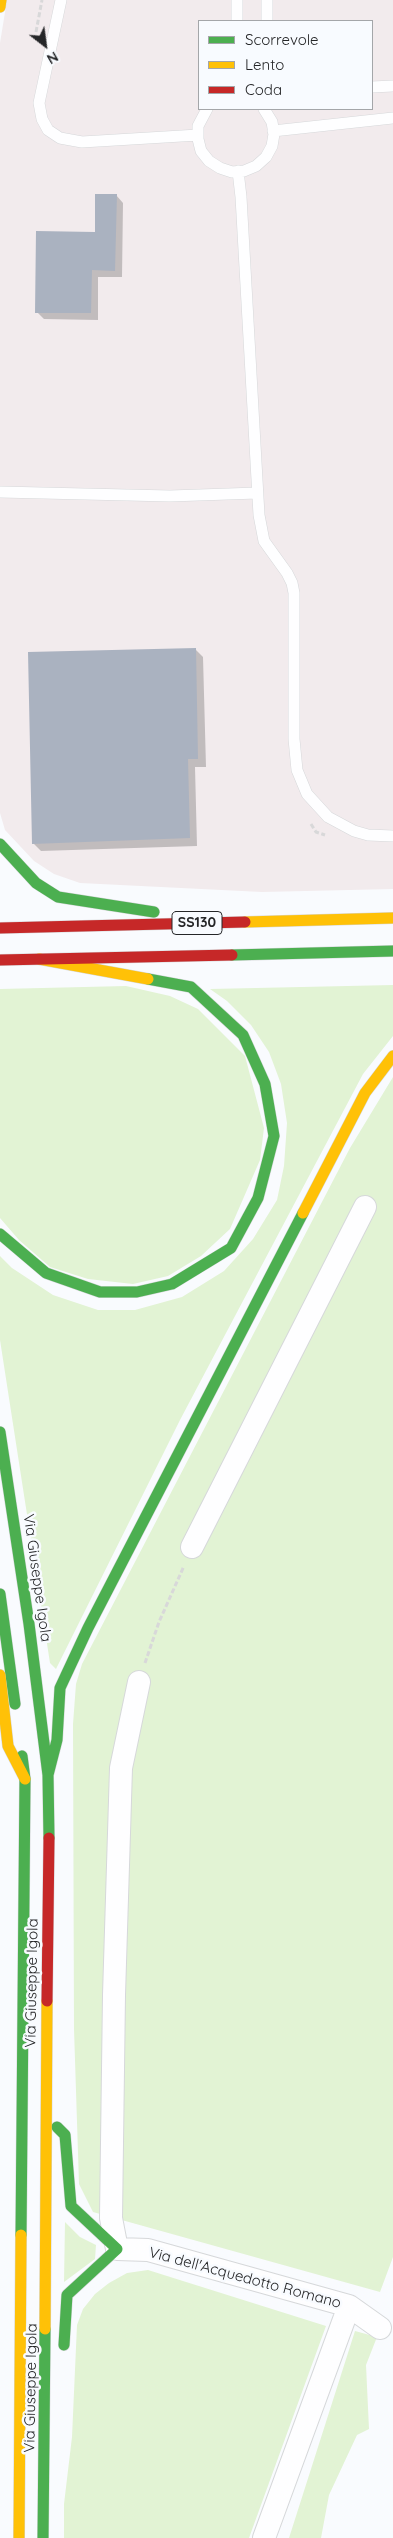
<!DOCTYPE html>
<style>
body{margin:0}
#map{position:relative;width:393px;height:2538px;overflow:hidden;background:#f9fbfe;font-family:Quicksand,sans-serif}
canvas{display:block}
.legend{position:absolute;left:198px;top:20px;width:175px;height:90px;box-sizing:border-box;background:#f8fbff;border:1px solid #a4a6a9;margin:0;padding:6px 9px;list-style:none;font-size:15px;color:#252628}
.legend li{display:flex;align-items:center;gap:10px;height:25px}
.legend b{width:25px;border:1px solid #a4a6a9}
.north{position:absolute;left:20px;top:20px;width:50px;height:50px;-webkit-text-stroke:4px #f8fbff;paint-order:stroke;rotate:150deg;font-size:14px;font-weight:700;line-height:20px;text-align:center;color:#252628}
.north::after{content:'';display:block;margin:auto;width:18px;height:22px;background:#252628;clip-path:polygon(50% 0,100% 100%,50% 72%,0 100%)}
</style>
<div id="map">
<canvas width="393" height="2538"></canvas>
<ul class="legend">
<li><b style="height:6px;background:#4caf50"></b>Scorrevole</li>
<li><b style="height:6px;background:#ffc107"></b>Lento</li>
<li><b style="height:6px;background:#c62828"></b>Coda</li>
</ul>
<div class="north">N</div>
</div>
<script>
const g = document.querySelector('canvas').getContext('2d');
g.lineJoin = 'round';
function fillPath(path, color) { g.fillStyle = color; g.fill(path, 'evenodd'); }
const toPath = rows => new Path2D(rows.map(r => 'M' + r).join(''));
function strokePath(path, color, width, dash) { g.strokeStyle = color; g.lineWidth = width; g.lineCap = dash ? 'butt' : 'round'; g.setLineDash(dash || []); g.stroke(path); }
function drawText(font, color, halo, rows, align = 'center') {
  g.font = font + ' Quicksand,sans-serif'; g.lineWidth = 5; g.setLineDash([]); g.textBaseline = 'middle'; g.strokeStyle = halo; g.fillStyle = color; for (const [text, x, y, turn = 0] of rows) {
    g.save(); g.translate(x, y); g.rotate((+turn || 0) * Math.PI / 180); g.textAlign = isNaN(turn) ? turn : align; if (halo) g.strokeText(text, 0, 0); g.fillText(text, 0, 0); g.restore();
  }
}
fillPath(toPath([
 [7,0,393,0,393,889,262,892,80,883,54,874,34,861,5,830,0,813,0,43],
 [199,21,372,21,372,109,199,109]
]), '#f2ebed');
fillPath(toPath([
 [393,985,393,1036,363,1074,180,1420,56,1669,50,1663,0,1340,0,1256,12,1268,53,1295,98,1310,135,1310,182,1297,224,1271,253,1239,277,1200,284,1166,287,1123,281,1084,269,1052,251,1025,227,1001,210,989],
 [126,986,170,996,198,1009,245,1056,264,1128,260,1160,230,1229,201,1256,168,1276,133,1284,88,1279,50,1267,19,1240,0,1218,0,989],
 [393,1077,393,2257,380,2292,93,2212,79,2184,74,2029,73,1724,76,1684,82,1664,350,1148],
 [65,2222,80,2237,96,2245,95,2259,64,2282],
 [148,2270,326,2326,249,2538,64,2538,64,2504,72,2437,77,2325,83,2309,95,2294,109,2283,127,2273],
 [355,2331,377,2337,366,2365,369,2429,357,2435,329,2495,321,2538,289,2538]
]), '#e2f3d4');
fillPath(toPath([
 [116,195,123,203,122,277,98,277,98,320,44,319,37,312,96,233],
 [195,649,203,657,206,767,195,767,197,846,41,851,33,843]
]), '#0003');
fillPath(toPath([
 [95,194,117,194,115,271,92,270,91,313,35,313,36,231,95,232],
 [196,648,198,759,188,759,190,838,32,844,28,652]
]), '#aab2c0');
const lane = toPath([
 [61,0,39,103,42,119,48,130,60,138,82,142,198,135],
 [267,0,267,21],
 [237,21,237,0],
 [372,87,393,86],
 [207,109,198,126,198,139,201,151,209,161,220,168,232,172,244,171,256,166,266,157,272,146,274,134,272,122,264,109],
 [273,131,393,118],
 [238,171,241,197,259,515,264,541,287,573,292,583,294,593,294,739,297,770,307,794,328,817,354,831,368,835,393,836],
 [0,492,170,496,257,493]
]);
const street = toPath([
 [192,1547,365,1207],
 [139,1682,121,1768,114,1995,111,2218,117,2249,148,2250,349,2306,380,2328],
 [264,2538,349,2306]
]);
const fast = toPath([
 [0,844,36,883,58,897,154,912],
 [232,955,393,951],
 [0,1234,46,1273,100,1292,137,1292,172,1284,231,1248,258,1198,274,1136,265,1084,243,1035,191,987,148,979],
 [0,1432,29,1624,48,1775,49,1838],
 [0,1594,15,1704],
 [48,1775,57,1740,60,1688,88,1628,303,1213],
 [57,2127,65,2135,71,2206,117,2249,67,2295,64,2345],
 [21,2235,25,1779,22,1756],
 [43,2538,45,2329]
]);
const slow = toPath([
 [0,7,1,0],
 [245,922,393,918],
 [39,959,148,979],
 [303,1213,365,1093,393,1056],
 [0,1675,8,1746,25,1779],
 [45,2329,47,2001],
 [19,2538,21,2235]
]);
const jam = toPath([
 [0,928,245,922],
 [0,960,232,955],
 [47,2001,49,1838]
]);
strokePath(lane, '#d6d8da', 12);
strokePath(street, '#d6d8da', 24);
strokePath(fast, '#d6d8da', 12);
strokePath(slow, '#d6d8da', 12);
strokePath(jam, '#d6d8da', 12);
strokePath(toPath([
 [36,32,42,0],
 [311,824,316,832,325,835],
 [145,1663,159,1622,184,1566]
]), '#d8d8d9', 3, [5, 2.5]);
strokePath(lane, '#fefeff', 11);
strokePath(street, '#fefeff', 22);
strokePath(fast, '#4caf50', 11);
strokePath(slow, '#ffc107', 11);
strokePath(jam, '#c62828', 11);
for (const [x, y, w] of [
 [197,923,50]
]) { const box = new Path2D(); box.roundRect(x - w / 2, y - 11.5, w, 23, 4); g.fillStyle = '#f8fbff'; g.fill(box); strokePath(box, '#252628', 1); }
drawText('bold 14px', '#252628', null, [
 ["SS130",197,923]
]);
drawText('15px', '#252628', '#f8fbff', [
 ["Via Giuseppe Igola",37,1578,82],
 ["Via Giuseppe Igola",32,1983,-89],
 ["Via dell'Acquedotto Romano",245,2278,15],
 ["Via Giuseppe Igola",31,2388,-89]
]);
</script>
